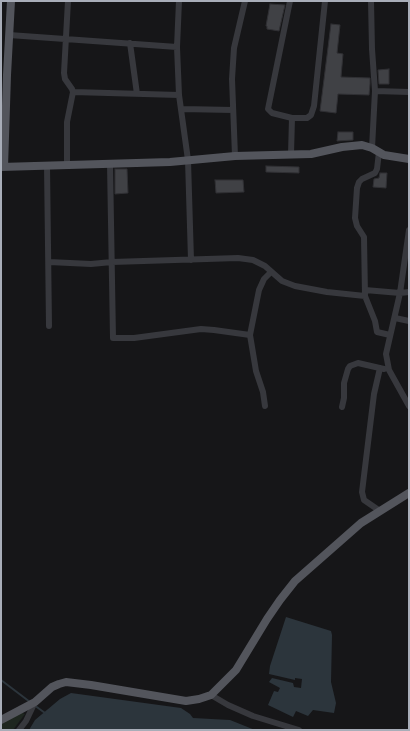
<!DOCTYPE html>
<style>
body{margin:0}
#map{position:relative;width:410px;height:731px;overflow:hidden;background:#161618;font-family:Karla,sans-serif}
canvas{display:block}
.frame{position:absolute;inset:0;border:2px solid #a8adb8;pointer-events:none}
</style>
<div id="map">
<canvas width="410" height="731"></canvas>
<div class="frame"></div>
</div>
<script>
const g = document.querySelector('canvas').getContext('2d');
g.lineJoin = 'round';
function fillPath(path, color) { g.fillStyle = color; g.fill(path, 'evenodd'); }
const toPath = rows => new Path2D(rows.map(r => 'M' + r).join(''));
function strokePath(path, color, width, dash) { g.strokeStyle = color; g.lineWidth = width; g.lineCap = dash ? 'butt' : 'round'; g.setLineDash(dash || []); g.stroke(path); }
fillPath(toPath([
 [20,712,25,714,13,730,1,730,1,723]
]), '#1e261f');
fillPath(toPath([
 [286,617,331,631,332,635,331,682,336,703,334,713,313,710,308,716,296,711,293,717,268,705,274,691,278,692,280,688,269,682,272,678,293,683,294,687,301,688,302,679,295,678,295,680,269,674,270,666],
 [71,693,181,708,190,714,193,718,230,720,255,730,29,730,35,720,60,699]
]), '#2c353c');
strokePath(toPath([
 [1,680,30,702],
 [34,705,45,713]
]), '#2c353c', 2);
const building = toPath([
 [270,4,285,5,279,31,267,29,267,26,266,26,270,4],
 [331,24,340,25,337,53,343,54,341,77,370,78,370,84,369,95,338,94,336,113,320,111,331,24],
 [389,69,389,84,379,84,378,70,389,69],
 [338,132,353,132,353,140,337,141,338,132],
 [266,166,299,167,299,173,266,172,266,166],
 [115,169,127,169,128,193,115,194,115,169],
 [380,173,387,173,386,188,373,187,374,179,379,178,380,173],
 [215,180,243,180,244,192,216,193,215,180]
]);
fillPath(building, '#404145');
strokePath(building, '#303034', 1);
strokePath(toPath([
 [179,1,177,47,179,95,188,160,191,260],
 [290,1,268,109,272,113,292,118],
 [371,1,372,49,375,91,372,148],
 [9,35,177,47],
 [130,43,137,94],
 [375,91,409,92],
 [73,92,179,95],
 [182,109,233,110],
 [379,152,377,169,375,173,362,179,359,182,357,188,355,218,357,226,364,237,365,296,375,321,377,332,390,335],
 [291,154,292,118,307,118,311,115,314,106,325,1],
 [235,156,232,79,234,48,245,1],
 [110,164,113,338,134,338,201,329,214,330,250,335],
 [47,165,49,326],
 [67,165,67,122,73,92,72,89,65,79,64,73,68,1],
 [409,230,400,293,386,354,389,370,409,406],
 [49,262,91,264,112,262,238,258,253,260,265,266,282,281,295,286,327,292,365,296],
 [365,290,400,293,409,292],
 [395,318,409,321],
 [265,406,263,392,256,371,250,335,259,290,264,279,271,272],
 [342,407,344,398,344,383,348,369,350,366,358,363,384,369],
 [380,511,364,500,362,492,374,394,380,368],
 [211,695,228,705,253,716,299,730],
 [19,730,26,721,35,702]
]), '#37383d', 6);
strokePath(toPath([
 [1,167,170,162,235,156,311,154,342,147,362,145,372,148,384,155,409,159],
 [4,167,7,75,11,1],
 [1,720,35,702,52,687,59,684,66,682,91,685,186,701,199,699,211,695,236,670,267,619,280,600,295,581,361,523,409,493]
]), '#53555c', 8);
</script>
